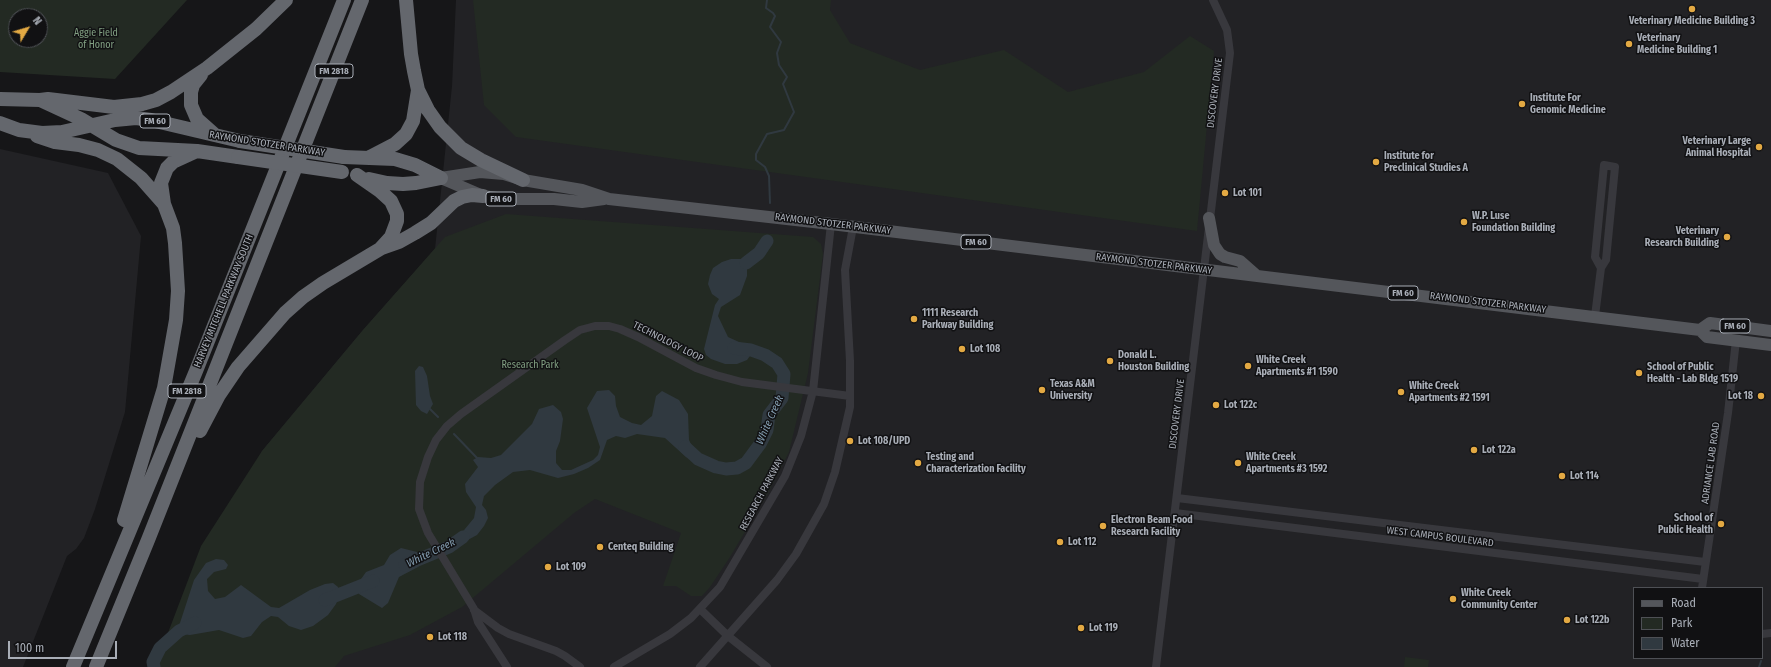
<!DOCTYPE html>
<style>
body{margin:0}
#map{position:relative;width:1771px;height:667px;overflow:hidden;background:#161618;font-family:"Fira Sans Condensed",sans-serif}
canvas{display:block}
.legend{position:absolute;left:1633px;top:587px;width:130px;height:72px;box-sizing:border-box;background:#111113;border:1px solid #4e5055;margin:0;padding:5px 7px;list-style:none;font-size:12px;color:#a9aeb7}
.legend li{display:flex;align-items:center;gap:8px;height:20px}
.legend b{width:20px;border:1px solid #4e5055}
.north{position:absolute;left:8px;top:8px;width:40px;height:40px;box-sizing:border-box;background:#111113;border:1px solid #4e5055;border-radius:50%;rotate:52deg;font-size:11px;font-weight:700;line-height:16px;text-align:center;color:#a9aeb7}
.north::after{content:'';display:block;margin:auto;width:14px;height:18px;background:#e3a943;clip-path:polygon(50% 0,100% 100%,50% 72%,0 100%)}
.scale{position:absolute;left:8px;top:641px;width:109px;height:18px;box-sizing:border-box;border:2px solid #a9aeb7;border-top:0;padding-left:5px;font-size:12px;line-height:14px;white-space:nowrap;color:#a9aeb7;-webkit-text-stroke:3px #111113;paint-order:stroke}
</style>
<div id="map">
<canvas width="1771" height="667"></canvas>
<ul class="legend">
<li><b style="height:5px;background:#54565b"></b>Road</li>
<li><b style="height:11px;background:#232a23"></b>Park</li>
<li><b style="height:11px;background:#303940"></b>Water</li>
</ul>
<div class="north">N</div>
<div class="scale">100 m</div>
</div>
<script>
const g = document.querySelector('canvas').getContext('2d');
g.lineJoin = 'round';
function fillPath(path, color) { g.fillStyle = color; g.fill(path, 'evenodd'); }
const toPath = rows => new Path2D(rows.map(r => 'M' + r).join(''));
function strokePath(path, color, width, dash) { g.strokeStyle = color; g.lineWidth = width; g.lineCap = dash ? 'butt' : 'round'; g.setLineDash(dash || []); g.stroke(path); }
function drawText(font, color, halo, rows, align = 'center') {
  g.font = font + ' "Fira Sans Condensed",sans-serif'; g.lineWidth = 3; g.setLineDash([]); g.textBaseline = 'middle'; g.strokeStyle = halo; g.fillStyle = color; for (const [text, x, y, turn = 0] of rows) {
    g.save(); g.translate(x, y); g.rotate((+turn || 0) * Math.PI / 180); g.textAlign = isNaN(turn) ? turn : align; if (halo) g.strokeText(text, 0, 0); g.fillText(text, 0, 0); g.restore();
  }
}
fillPath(toPath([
 [456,0,1771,0,1771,667,155,667,262,451,363,330,435,249,452,86],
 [1634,588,1762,588,1762,658,1634,658],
 [0,149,108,173,141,236,125,412,95,509,84,538,76,549,67,556,23,667,0,667]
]), '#222225');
fillPath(toPath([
 [0,0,187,0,115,79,0,72],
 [16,16,40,16,40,40,16,40],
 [473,0,831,0,830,10,850,43,920,70,1004,50,1068,92,1144,72,1190,36,1214,51,1197,231,516,137,484,105],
 [506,214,813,237,821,244,823,254,808,373,789,452,768,493,730,557,710,587,702,596,691,596,676,586,663,586,681,533,595,499,574,513,462,607,410,635,344,656,335,667,155,667,201,546,262,451,363,330,445,237],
 [1405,657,1429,660,1428,667,1404,667]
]), '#232a23');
fillPath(toPath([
 [755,251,759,253,758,257,747,267,747,276,740,295,721,307,718,316,728,337,750,347,752,353,747,360,737,364,725,364,711,359,706,355,704,349,715,305,719,299,712,294,708,284,710,275,713,268,722,262,731,259,741,259],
 [419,366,423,367,427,376,430,396,433,404,427,414,421,411,416,405,415,371],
 [609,390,615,396,616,406,620,417,632,423,641,425,652,416,656,396,662,391,679,400,688,414,689,440,698,459,694,461,686,457,665,438,637,434,625,438,616,436,607,440,600,460,588,468,574,474,558,478,530,470,513,472,495,485,484,496,482,505,486,510,488,518,484,526,477,535,464,542,451,551,448,545,460,535,474,518,476,507,466,492,465,484,478,467,473,460,478,457,491,458,501,455,532,424,539,409,553,405,561,412,563,419,560,441,556,451,556,463,562,470,571,470,593,460,598,455,600,447,587,408,597,391],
 [401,548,417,552,422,561,418,567,399,577,388,603,382,608,359,594,357,585,366,572,384,565,390,555],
 [216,559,224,560,228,565,226,569,214,572,207,579,208,591,215,599,225,597,241,585,271,607,279,608,310,590,325,584,333,583,338,587,340,593,336,604,328,615,313,626,301,630,289,626,278,617,271,616,262,622,251,636,243,638,219,630,190,635,181,634,178,629,194,580,206,563]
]), '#303940');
strokePath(toPath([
 [767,0,766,8,773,13,775,16,770,27,781,42,777,53,779,65,787,77,783,84,794,112,784,130,767,134,756,154,756,160,765,167,769,176,770,203],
 [430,409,438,417],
 [454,434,478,459],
 [1759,667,1761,661]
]), '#303940', 2);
strokePath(toPath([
 [746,263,759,253,767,241],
 [685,447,698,459,716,467,726,469,737,468,746,463,760,444,767,430,769,415,782,398,784,374,777,363,765,355,751,350,734,348],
 [405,565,449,547,463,537],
 [325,600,373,581],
 [154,667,153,662,160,648,179,631,195,623]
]), '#303940', 13);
strokePath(toPath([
 [1595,316,1601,268,1606,260,1615,167,1604,165,1595,257,1601,268],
 [1177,498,1705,562],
 [1175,513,1703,579],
 [1702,588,1728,413,1736,340],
 [700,609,728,636,767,667],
 [474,610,498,628,509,634,556,651,565,656,580,667],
 [1762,634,1771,633],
 [507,667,478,622,474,609,428,533,419,509,420,482,428,457,436,440,447,426,461,414,565,340,580,330,595,326,609,326,620,329,638,337,696,368,716,375,742,382,850,396],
 [614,667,670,634,691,618,720,587,785,476,801,436,813,391,831,224],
 [700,667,777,580,796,554,824,504,835,472,850,407,850,361,845,270,853,227],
 [1156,667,1230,53,1227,30,1213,0]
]), '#38383d', 8);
strokePath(toPath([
 [441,178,480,172,504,174,523,180,582,190,609,199,831,224,1700,330,1710,323,1771,331],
 [441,178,483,196,504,199,554,199,582,202,604,199],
 [1209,218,1214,245,1220,254,1225,257,1240,261,1257,276],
 [1700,330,1707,337,1771,345]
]), '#54565b', 12);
strokePath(toPath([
 [406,0,411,54,414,71,418,90,428,110,440,127,461,148,481,160,523,180],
 [201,75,193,85,191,92,191,105,197,119,215,135],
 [0,99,40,100,81,119,116,140,139,148,197,151,238,157],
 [40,100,48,99,114,107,142,104,156,100,171,92,207,68,256,29,286,0],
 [0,123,19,130,42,133,62,132,115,120,136,118,151,120,240,141],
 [37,136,55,142,79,145,98,150,117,159,141,178,164,204],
 [344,157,395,159,415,165,441,178],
 [370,157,395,144,406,134,413,121,418,90],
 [369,179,387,183,403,184,416,183,441,178],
 [382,248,399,242,415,233,431,223,454,201,462,197,472,195,483,196],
 [200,431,219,395,238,367,285,313,303,297,323,283,380,249,391,237,397,221,397,214,391,201,380,191,357,175],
 [124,520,164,388,176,320,178,291,175,243,173,228,164,204,161,183,167,168,173,162,197,151],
 [73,667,196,371,344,0],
 [96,667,148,540,362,0]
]), '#64676d', 14);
strokePath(toPath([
 [240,141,344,157],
 [238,157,342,172]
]), '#64676d', 14);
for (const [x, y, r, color] of [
 [1692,9,4,"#e3a943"],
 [1629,44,4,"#e3a943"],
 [1522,104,4,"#e3a943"],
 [1759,147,4,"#e3a943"],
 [1376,162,4,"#e3a943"],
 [1225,193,4,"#e3a943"],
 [1464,222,4,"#e3a943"],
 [1727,237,4,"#e3a943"],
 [914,319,4,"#e3a943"],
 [962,349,4,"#e3a943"],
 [1110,361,4,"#e3a943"],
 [1248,366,4,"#e3a943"],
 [1639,373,4,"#e3a943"],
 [1042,390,4,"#e3a943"],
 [1401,392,4,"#e3a943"],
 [1761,396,4,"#e3a943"],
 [1216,405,4,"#e3a943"],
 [850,441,4,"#e3a943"],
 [1474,450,4,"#e3a943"],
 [918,463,4,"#e3a943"],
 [1238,463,4,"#e3a943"],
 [1562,476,4,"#e3a943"],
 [1721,524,4,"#e3a943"],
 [1103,526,4,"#e3a943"],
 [1060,542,4,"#e3a943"],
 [600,547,4,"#e3a943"],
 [548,567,4,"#e3a943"],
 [1453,599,4,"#e3a943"],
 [1567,620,4,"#e3a943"],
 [1081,628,4,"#e3a943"],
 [430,637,4,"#e3a943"]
]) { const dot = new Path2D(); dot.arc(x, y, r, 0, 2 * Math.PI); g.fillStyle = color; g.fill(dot); strokePath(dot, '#111113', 1.5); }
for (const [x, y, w] of [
 [334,71,38],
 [155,121,30],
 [501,199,30],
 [976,242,30],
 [1403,293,30],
 [1735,326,30],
 [187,391,38]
]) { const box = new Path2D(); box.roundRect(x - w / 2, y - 7, w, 14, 3); g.fillStyle = '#111113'; g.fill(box); strokePath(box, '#a9aeb7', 1); }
drawText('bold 9px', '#a9aeb7', null, [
 ["FM 2818",334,71],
 ["FM 60",155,121],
 ["FM 60",501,199],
 ["FM 60",976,242],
 ["FM 60",1403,293],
 ["FM 60",1735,326],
 ["FM 2818",187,391]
]);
drawText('bold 10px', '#a9aeb7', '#111113', [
 ["Veterinary Medicine Building 3",1692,21,"center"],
 ["Veterinary",1637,38],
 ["Medicine Building 1",1637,50],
 ["Institute For",1530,98],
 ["Genomic Medicine",1530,110],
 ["Veterinary Large",1751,141,"right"],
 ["Animal Hospital",1751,153,"right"],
 ["Institute for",1384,156],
 ["Preclinical Studies A",1384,168],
 ["Lot 101",1233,193],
 ["W.P. Luse",1472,216],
 ["Foundation Building",1472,228],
 ["Veterinary",1719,231,"right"],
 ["Research Building",1719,243,"right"],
 ["1111 Research",922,313],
 ["Parkway Building",922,325],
 ["Lot 108",970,349],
 ["Donald L.",1118,355],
 ["Houston Building",1118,367],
 ["White Creek",1256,360],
 ["Apartments #1 1590",1256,372],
 ["School of Public",1647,367],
 ["Health - Lab Bldg 1519",1647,379],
 ["Texas A&M",1050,384],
 ["University",1050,396],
 ["White Creek",1409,386],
 ["Apartments #2 1591",1409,398],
 ["Lot 18",1753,396,"right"],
 ["Lot 122c",1224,405],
 ["Lot 108/UPD",858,441],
 ["Lot 122a",1482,450],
 ["Testing and",926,457],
 ["Characterization Facility",926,469],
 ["White Creek",1246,457],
 ["Apartments #3 1592",1246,469],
 ["Lot 114",1570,476],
 ["School of",1713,518,"right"],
 ["Public Health",1713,530,"right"],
 ["Electron Beam Food",1111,520],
 ["Research Facility",1111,532],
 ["Lot 112",1068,542],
 ["Centeq Building",608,547],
 ["Lot 109",556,567],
 ["White Creek",1461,593],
 ["Community Center",1461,605],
 ["Lot 122b",1575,620],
 ["Lot 119",1089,628],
 ["Lot 118",438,637]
], 'left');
drawText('10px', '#82a083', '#111113', [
 ["Aggie Field",96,33],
 ["of Honor",96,45],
 ["Research Park",530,365]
]);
drawText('10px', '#a9aeb7', '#111113', [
 ["DISCOVERY DRIVE",1215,93,-83],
 ["RAYMOND STOTZER PARKWAY",267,144,9],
 ["RAYMOND STOTZER PARKWAY",833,224,7],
 ["RAYMOND STOTZER PARKWAY",1154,264,7],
 ["HARVEY MITCHELL PARKWAY SOUTH",224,301,-68],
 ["RAYMOND STOTZER PARKWAY",1488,303,7],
 ["TECHNOLOGY LOOP",668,342,27],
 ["DISCOVERY DRIVE",1177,414,-83],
 ["ADRIANCE LAB ROAD",1711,463,-82],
 ["RESEARCH PARKWAY",762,494,-62],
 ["WEST CAMPUS BOULEVARD",1440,537,7]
]);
drawText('italic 11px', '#839caf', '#111113', [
 ["White Creek",770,420,-66],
 ["White Creek",431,553,-26]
]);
</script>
